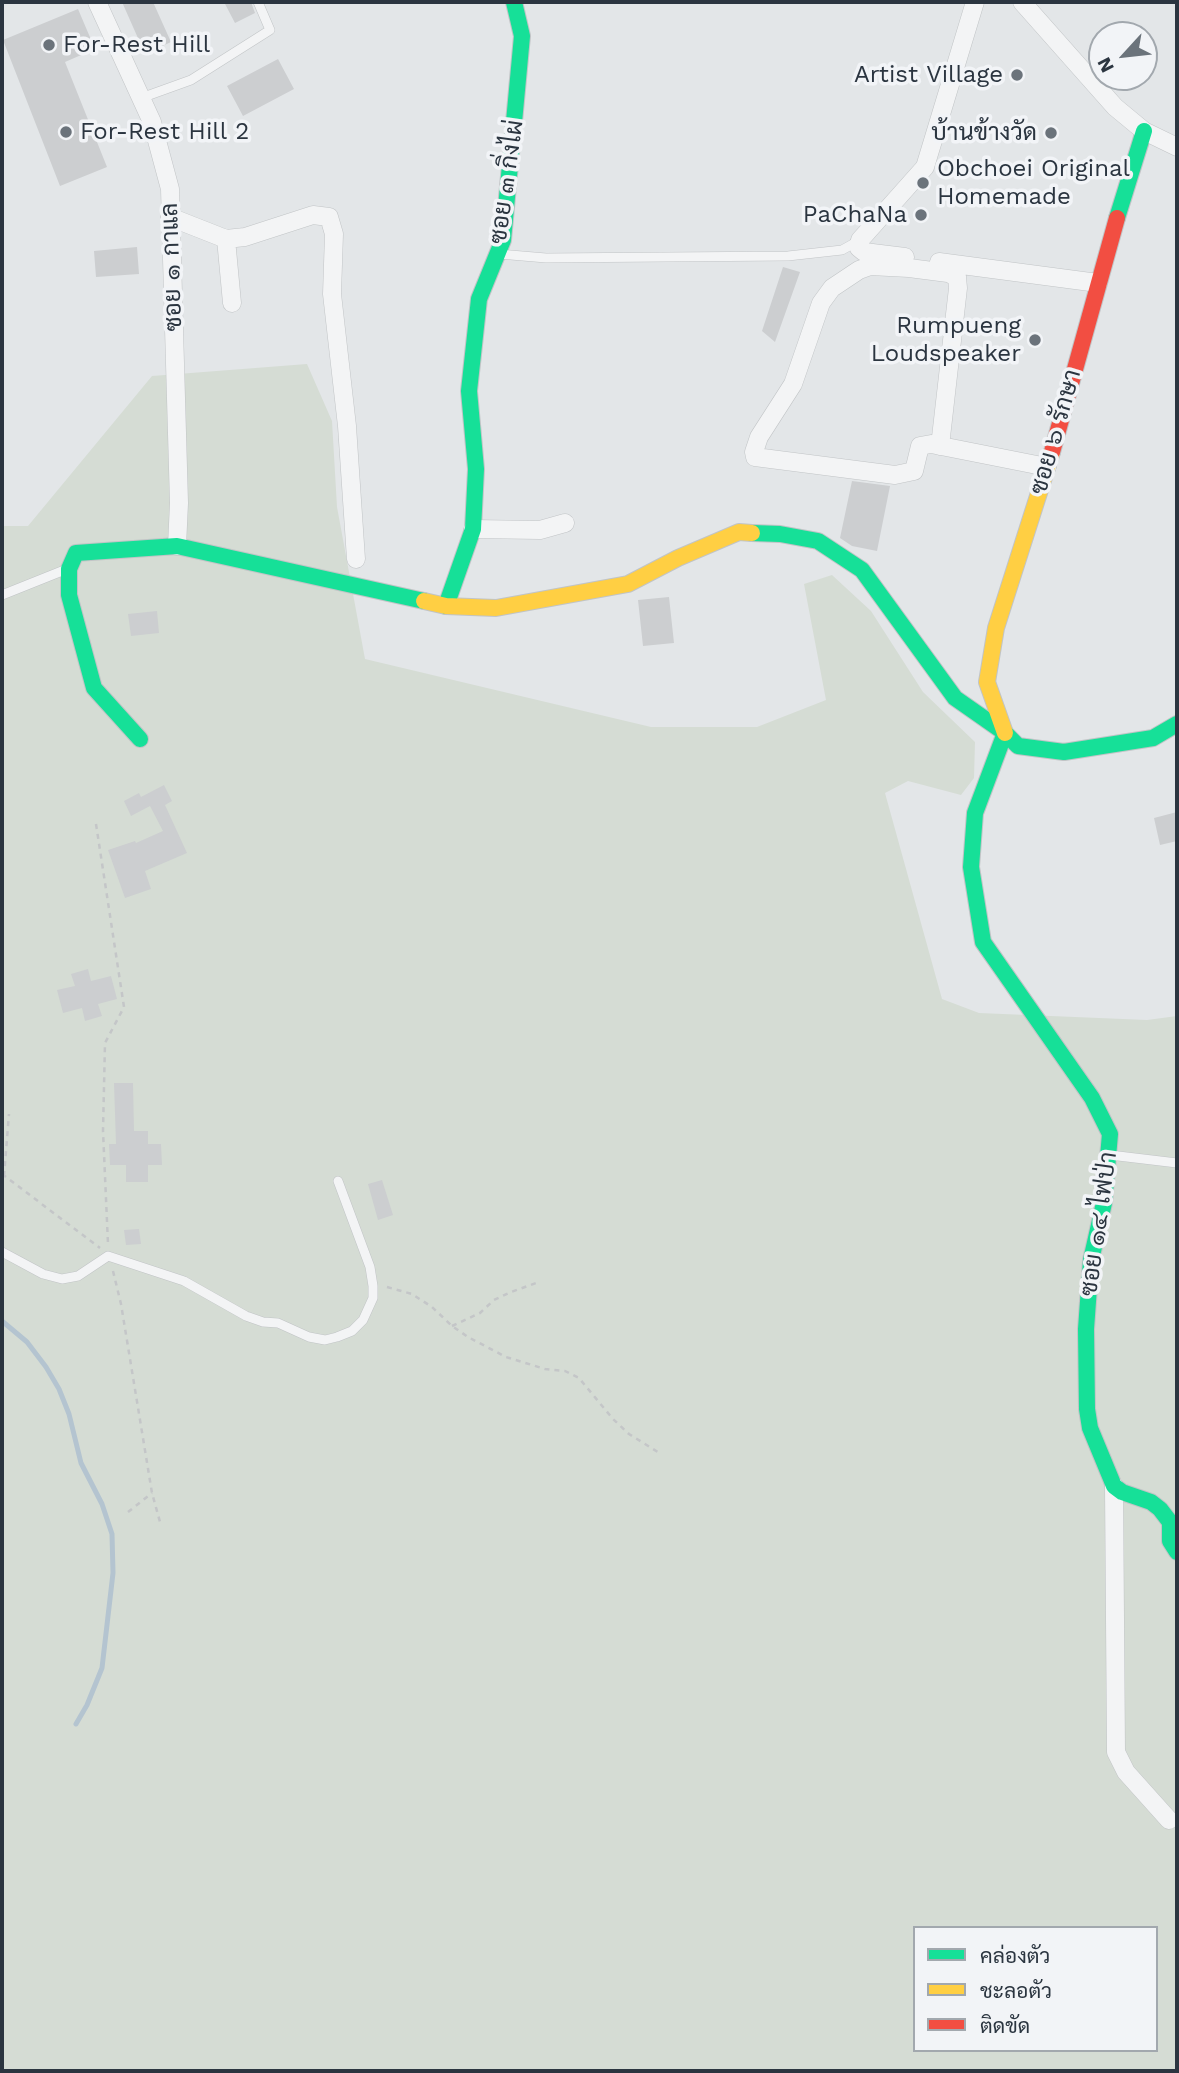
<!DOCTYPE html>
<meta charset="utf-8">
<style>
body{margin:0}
#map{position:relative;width:1179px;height:2073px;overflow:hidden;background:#e3e6e8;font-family:"Work Sans",Sarabun,sans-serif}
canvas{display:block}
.frame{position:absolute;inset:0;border:4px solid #2b3540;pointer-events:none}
.legend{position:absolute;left:913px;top:1926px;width:245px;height:126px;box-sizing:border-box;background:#f2f4f7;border:2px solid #a2a8ae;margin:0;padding:9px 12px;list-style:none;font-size:21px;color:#2b3540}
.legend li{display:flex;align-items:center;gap:14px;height:35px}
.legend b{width:35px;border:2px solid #a2a8ae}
.north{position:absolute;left:1088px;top:21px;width:70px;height:70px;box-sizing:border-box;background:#f2f4f7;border:2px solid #a2a8ae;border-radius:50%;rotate:243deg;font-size:19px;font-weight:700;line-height:28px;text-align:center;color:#2b3540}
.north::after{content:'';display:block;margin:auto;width:24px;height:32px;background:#6b737b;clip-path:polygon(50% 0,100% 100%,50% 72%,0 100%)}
</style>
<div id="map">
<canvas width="1179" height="2073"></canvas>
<div class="frame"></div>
<ul class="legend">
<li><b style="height:9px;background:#16e098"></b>คล่องตัว</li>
<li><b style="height:9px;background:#ffcf43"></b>ชะลอตัว</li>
<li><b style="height:9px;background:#f24e42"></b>ติดขัด</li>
</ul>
<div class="north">N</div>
</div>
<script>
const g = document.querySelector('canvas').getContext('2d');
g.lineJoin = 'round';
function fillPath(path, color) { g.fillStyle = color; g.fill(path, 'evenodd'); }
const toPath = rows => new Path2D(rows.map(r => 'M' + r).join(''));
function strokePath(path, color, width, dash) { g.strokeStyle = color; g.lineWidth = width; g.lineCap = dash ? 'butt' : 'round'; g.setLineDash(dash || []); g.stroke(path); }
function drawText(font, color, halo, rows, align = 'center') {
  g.font = font + ' "Work Sans",Sarabun,sans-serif'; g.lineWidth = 7; g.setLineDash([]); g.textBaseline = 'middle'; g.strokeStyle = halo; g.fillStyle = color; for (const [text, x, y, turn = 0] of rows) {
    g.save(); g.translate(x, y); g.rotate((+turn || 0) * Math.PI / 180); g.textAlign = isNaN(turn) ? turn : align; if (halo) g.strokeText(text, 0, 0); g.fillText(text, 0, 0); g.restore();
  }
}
fillPath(toPath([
 [307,364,332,421,337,507,365,659,651,727,757,727,826,700,804,584,832,575,871,611,923,692,975,742,974,778,961,795,908,781,885,793,942,999,979,1013,1147,1020,1177,1016,1177,2071,2,2071,2,526,28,526,152,376],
 [915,1928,1156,1928,1156,2050,915,2050]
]), '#d5dcd4');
strokePath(toPath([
 [2,1321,27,1342,46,1367,59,1389,69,1414,81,1463,102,1504,112,1534,113,1573,102,1668,87,1705,76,1724]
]), '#b4c4d0', 5);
fillPath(toPath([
 [122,2,153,2,171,42,145,54],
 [224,2,251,2,255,13,235,23],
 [78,9,95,49,65,62,107,167,60,186,3,40],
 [278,59,294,89,243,116,227,86],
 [137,247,139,274,96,277,94,251],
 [783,267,800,272,775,342,762,331],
 [852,481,890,486,877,551,852,546,840,538],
 [669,597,674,643,643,646,638,600],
 [157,611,159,633,131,636,128,614],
 [164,785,172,801,165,805,187,853,145,871,151,889,125,898,108,850,135,841,136,843,163,831,150,806,131,816,124,801,139,793,141,797],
 [1177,812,1177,841,1160,845,1154,818],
 [88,969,91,981,111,976,117,999,98,1004,102,1016,85,1021,82,1008,63,1013,57,990,75,986,71,974],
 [114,1083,133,1083,134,1131,148,1131,148,1144,161,1144,162,1165,148,1165,148,1182,126,1182,126,1165,110,1165,109,1144,116,1144],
 [382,1180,393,1215,378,1220,368,1184],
 [139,1229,141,1244,126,1245,124,1230]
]), '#ccced0');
const lane = toPath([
 [141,98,191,80,270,30,258,2],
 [499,254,546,258,788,256,842,250,860,240],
 [2,595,67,569],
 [1110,1155,1177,1163],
 [2,1252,43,1274,62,1279,78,1276,108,1256,184,1281,246,1316,263,1322,278,1323,309,1337,325,1340,337,1337,352,1331,363,1320,373,1298,373,1286,370,1267,338,1181]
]);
const street = toPath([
 [97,2,152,122,170,189,179,503,177,546],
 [1022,2,1115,107,1144,131,1177,147],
 [170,217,226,239,245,237,313,215,329,217,334,234,332,294,347,426,356,559],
 [226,239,232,303],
 [905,257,864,252,859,248,860,240,925,167,975,2],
 [939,262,1098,283],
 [940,446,958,288,957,277,948,273,909,268,870,266,859,270,832,288,821,303,793,384,759,437,754,452,755,457,895,475,914,471,920,446,931,444,1047,467],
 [473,529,540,530,565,523],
 [1114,1486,1116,1752,1126,1772,1169,1820]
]);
const fast = toPath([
 [1117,218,1144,131],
 [752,533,780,534,818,541,862,570,955,698,1005,733,1018,746,1064,752,1153,738,1177,724],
 [446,606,473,529,476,469,469,391,479,299,503,240,522,36,514,2],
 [1005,733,975,813,971,867,983,942,1092,1098,1110,1134,1104,1203,1091,1260,1086,1329,1087,1409,1090,1428,1114,1486,1122,1492,1151,1502,1160,1509,1170,1522,1170,1541,1177,1552],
 [140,739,94,688,69,595,69,569,76,553,177,546,424,601]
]);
const slow = toPath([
 [424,601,446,606,496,608,628,584,678,558,739,532,752,533],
 [1005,733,987,682,996,628,1052,452]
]);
const jam = toPath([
 [1052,452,1117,218]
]);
strokePath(lane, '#c1c4c6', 10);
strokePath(street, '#c1c4c6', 19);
strokePath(fast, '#c1c4c6', 18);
strokePath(slow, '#c1c4c6', 18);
strokePath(jam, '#c1c4c6', 18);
strokePath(toPath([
 [96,824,124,1007,105,1043,103,1131,108,1244],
 [2,1174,100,1248],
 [4,1176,9,1114],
 [113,1271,121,1304,152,1493,160,1522],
 [387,1287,412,1294,432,1307,452,1326,468,1337,506,1357,545,1369,565,1371,579,1378,613,1419,629,1434,661,1454],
 [452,1326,480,1313,494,1300,511,1292,539,1282],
 [128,1512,152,1493]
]), '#c4c6c8', 2.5, [5, 5]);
strokePath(lane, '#f3f4f5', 9);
strokePath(street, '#f3f4f5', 18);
strokePath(fast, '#16e098', 16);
strokePath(slow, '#ffcf43', 16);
strokePath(jam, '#f24e42', 16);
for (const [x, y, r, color] of [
 [49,45,7,"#6b737b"],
 [1017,75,7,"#6b737b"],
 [66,132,7,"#6b737b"],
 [1051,133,7,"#6b737b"],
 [923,183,7,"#6b737b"],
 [921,215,7,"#6b737b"],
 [1035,340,7,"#6b737b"]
]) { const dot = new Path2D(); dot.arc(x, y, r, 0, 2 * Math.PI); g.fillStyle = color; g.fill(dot); strokePath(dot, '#f2f4f7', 2.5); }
drawText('24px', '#2b3540', '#f2f4f7', [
 ["For-Rest Hill",63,45,"left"],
 ["Artist Village",1003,75],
 ["For-Rest Hill 2",80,132,"left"],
 ["บ้านข้างวัด",1037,133],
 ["Obchoei Original",937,169,"left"],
 ["Homemade",937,197,"left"],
 ["PaChaNa",907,215],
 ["Rumpueng",1021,326],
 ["Loudspeaker",1021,354]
], 'right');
drawText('24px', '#2b3540', '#f2f4f7', [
 ["ซอย ๓ กิ่งไผ่",507,182,-82],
 ["ซอย ๑ กาแล",172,267,-92],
 ["ซอย ๖ รักษา",1056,432,-74],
 ["ซอย ๑๔ ไฟป่า",1099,1224,-82]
]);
</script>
